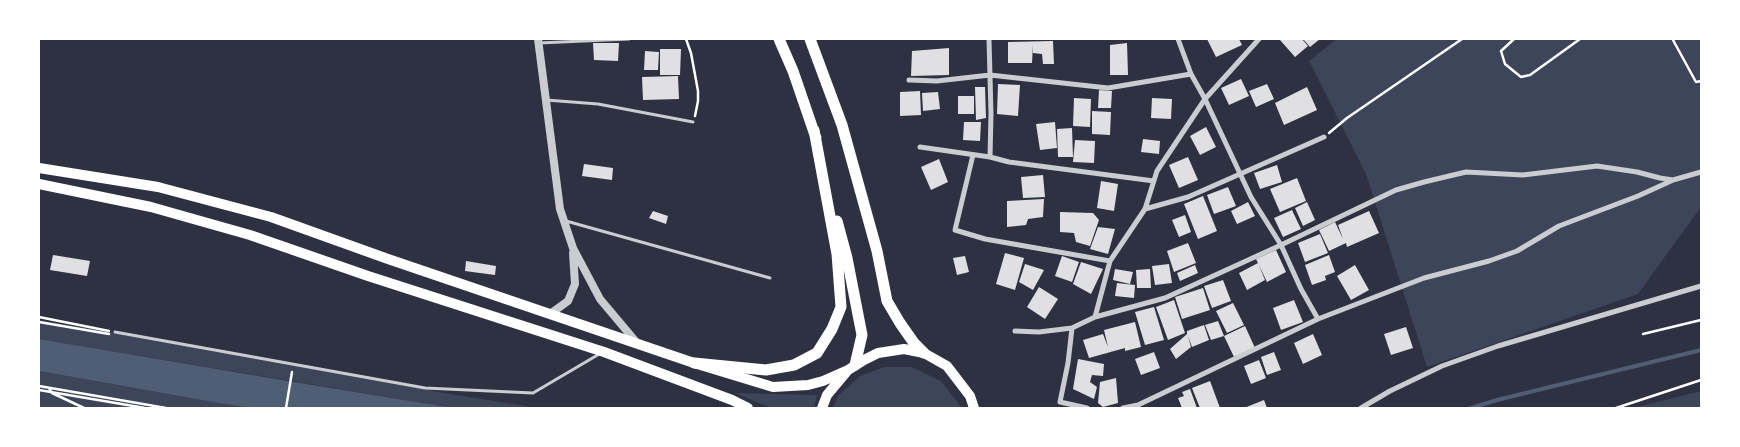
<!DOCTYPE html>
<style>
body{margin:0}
#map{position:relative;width:1740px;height:447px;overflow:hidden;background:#2d3142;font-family:Manrope,sans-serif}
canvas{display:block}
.frame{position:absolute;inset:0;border:40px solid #fff;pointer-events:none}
</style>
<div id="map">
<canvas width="1740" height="447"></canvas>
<div class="frame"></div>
</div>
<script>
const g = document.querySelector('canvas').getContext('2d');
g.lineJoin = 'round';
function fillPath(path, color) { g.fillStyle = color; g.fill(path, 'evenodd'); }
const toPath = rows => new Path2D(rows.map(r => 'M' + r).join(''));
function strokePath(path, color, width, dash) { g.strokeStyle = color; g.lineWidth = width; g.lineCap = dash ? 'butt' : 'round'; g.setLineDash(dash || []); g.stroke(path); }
fillPath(toPath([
 [1337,39,1701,39,1701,207,1638,294,1427,367,1366,174,1309,61],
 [39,320,185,345,439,392,537,408,454,408,86,347,39,339],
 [884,367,912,367,941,381,962,408,833,408,838,396,860,376],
 [39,371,224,404,253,408,39,408],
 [1701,391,1701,408,1633,408],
 [735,393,817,395,814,408,771,408]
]), '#3c4559');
fillPath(toPath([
 [39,339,288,381,454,408,253,408,224,404,39,371]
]), '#4f5d75');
strokePath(toPath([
 [1471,408,1497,400,1701,350]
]), '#4f5d75', 4);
fillPath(toPath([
 [1207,39,1239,39,1242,45,1216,57],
 [1281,39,1302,39,1308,46,1295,57,1280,40],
 [1303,39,1320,39,1310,47],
 [1053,41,1054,64,1043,64,1042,54,1033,53,1033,45,1032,63,1008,63,1008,42],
 [593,43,619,43,618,61,594,60],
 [1127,43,1128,75,1110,75,1110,45],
 [949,48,949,75,911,76,912,51],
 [660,49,681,49,680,75,660,75],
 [645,51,659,52,658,70,644,70],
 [678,76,679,99,643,100,642,77],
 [1241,79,1249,96,1229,105,1221,88],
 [998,84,1020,85,1018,116,997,114],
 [1267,84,1274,99,1256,107,1249,91],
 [975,87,985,87,986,118,976,120],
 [1307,87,1317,110,1284,125,1275,103],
 [1099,90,1112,91,1111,108,1098,108],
 [920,91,921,115,900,116,900,92],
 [938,92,940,109,923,111,922,93],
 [958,96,974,96,974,114,958,114],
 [1074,98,1091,99,1090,127,1073,126],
 [1152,98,1172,99,1171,119,1151,118],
 [1092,111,1111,112,1110,135,1092,134],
 [964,122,981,122,980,141,963,140],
 [1055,122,1057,148,1040,150,1036,124],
 [1206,127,1216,147,1200,155,1190,136],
 [1072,128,1073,157,1058,157,1057,129],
 [1143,139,1160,141,1159,154,1141,152],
 [1075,140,1095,141,1094,163,1073,162],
 [1188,157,1198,180,1179,188,1169,165],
 [939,159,948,182,931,190,921,167],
 [584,164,613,168,612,180,582,176],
 [1277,165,1282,182,1260,189,1254,173],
 [1043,175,1045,197,1023,198,1021,177],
 [1297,178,1306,201,1280,212,1270,189],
 [1101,181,1118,184,1114,211,1097,208],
 [1228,187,1236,206,1214,214,1207,195],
 [1203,196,1217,231,1198,239,1184,204],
 [1044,199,1043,217,1028,219,1026,225,1007,227,1007,201],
 [1248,202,1255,216,1237,224,1231,211],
 [1307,202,1315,220,1303,226,1295,208],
 [1292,210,1301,229,1283,237,1274,218],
 [653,211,668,216,666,224,649,218],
 [1369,211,1379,233,1347,247,1346,243,1329,251,1319,230,1335,222,1343,239,1338,225],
 [1060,212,1093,213,1099,220,1090,246,1076,242,1074,233,1060,232],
 [1185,215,1191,232,1179,237,1172,220],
 [1098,227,1115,229,1108,254,1090,249],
 [1320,234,1328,253,1305,262,1298,243],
 [1188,243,1196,263,1174,272,1167,251],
 [1276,250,1286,272,1267,282,1256,259],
 [1005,253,1024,258,1015,290,996,284],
 [53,255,90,261,87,276,50,270],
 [1329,255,1335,272,1325,276,1326,280,1312,285,1305,265],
 [965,256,969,272,957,275,953,258],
 [1062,256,1079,262,1072,282,1055,276],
 [466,261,496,266,495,275,465,271],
 [1081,262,1103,269,1091,294,1073,284],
 [1258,263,1265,280,1247,290,1239,273],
 [1025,264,1044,270,1033,290,1019,282],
 [1169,264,1172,283,1155,285,1152,266],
 [1195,265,1198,273,1180,281,1177,273],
 [1355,265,1369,290,1351,300,1337,276],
 [1115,269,1133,272,1130,284,1113,280],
 [1150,269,1151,288,1137,288,1136,270],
 [1223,280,1231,301,1212,308,1204,286],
 [1117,283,1135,285,1134,298,1115,296],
 [1039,287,1058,299,1045,319,1027,307],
 [1203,288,1210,310,1182,319,1175,297],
 [1174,300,1185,333,1168,340,1156,307],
 [1294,300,1303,322,1281,330,1273,308],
 [1233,303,1244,325,1227,333,1216,311],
 [1154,307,1164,340,1145,345,1135,312],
 [1218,321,1224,336,1211,340,1205,325],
 [1135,322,1141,347,1125,351,1125,348,1089,358,1083,340,1103,334,1108,347,1104,330],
 [1204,325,1209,340,1192,347,1188,336,1191,347,1176,359,1170,349,1187,334,1187,331],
 [1245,326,1255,348,1234,357,1224,336],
 [1406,327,1413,348,1391,355,1384,334],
 [1313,334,1322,355,1303,364,1294,343],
 [1154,352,1160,368,1141,375,1135,359],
 [1274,352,1281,370,1267,375,1261,357],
 [1078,359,1104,364,1103,376,1092,375,1090,382,1097,387,1094,399,1073,389],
 [1259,360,1266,378,1251,384,1244,366],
 [1116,378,1118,403,1103,407,1098,403,1100,382],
 [1210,381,1220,408,1200,408,1192,388],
 [1190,389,1197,408,1182,408,1178,398,1184,396,1182,392],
 [1264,400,1267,408,1244,408]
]), '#e0e0e3');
strokePath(toPath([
 [686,39,691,53,698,91,698,101,695,116],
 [1514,39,1501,51,1505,64,1521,77,1530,75,1580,39],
 [1675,39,1673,40,1696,82,1701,81],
 [1329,133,1347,118,1462,39],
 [39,317,109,331],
 [39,322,109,334],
 [1643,334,1701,320],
 [39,386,166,408],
 [49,388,52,393,84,408],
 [39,390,145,408],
 [286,408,292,372],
 [1616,408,1701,380]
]), '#fff', 2.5);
strokePath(toPath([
 [539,43,629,39],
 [546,100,598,104,693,122],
 [566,221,770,278],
 [115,332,425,388,533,393,601,353]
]), '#caccd0', 3);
strokePath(toPath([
 [989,39,991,114,990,157],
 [1178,39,1191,74,1205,99,1251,197,1281,245,1301,289,1318,319],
 [909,80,937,81,990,75,1108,88,1191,74],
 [920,147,990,157,1009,162,1154,181],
 [973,155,955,230,985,239,1110,261],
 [1145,209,1188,197,1324,137],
 [1095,317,1165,298,1281,245,1396,190,1424,182,1466,172,1523,175,1597,166,1637,172,1660,178,1673,180,1701,172],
 [1072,328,1068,363,1060,402,1087,408],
 [1015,331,1039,332,1072,328,1095,317,1110,261,1145,209,1157,171,1205,99,1259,39],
 [1123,408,1138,405,1318,319,1424,278,1489,261,1517,251,1559,226,1638,196,1671,181],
 [1361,408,1390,391,1442,366,1498,346,1701,286]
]), '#caccd0', 5);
strokePath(toPath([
 [538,39,560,209,573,248,600,299,637,343],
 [550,314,568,301,575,284,573,253]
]), '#caccd0', 8);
strokePath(toPath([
 [39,168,158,187,271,217,388,259,694,363,773,387,808,385,823,381,848,370],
 [39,184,151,207,250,235,368,276,604,352,732,400,748,408],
 [822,408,827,395,848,370,864,360,878,353,904,349,924,353,947,366,970,396,974,408]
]), '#fff', 10);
strokePath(toPath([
 [779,39,793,71,816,138],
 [810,39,842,125,877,251,887,301,900,323,914,343,924,353],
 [837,221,847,258,862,335,855,365],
 [694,363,766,370,794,365,817,353,832,329,841,307,837,254,814,130]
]), '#fff', 11);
</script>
